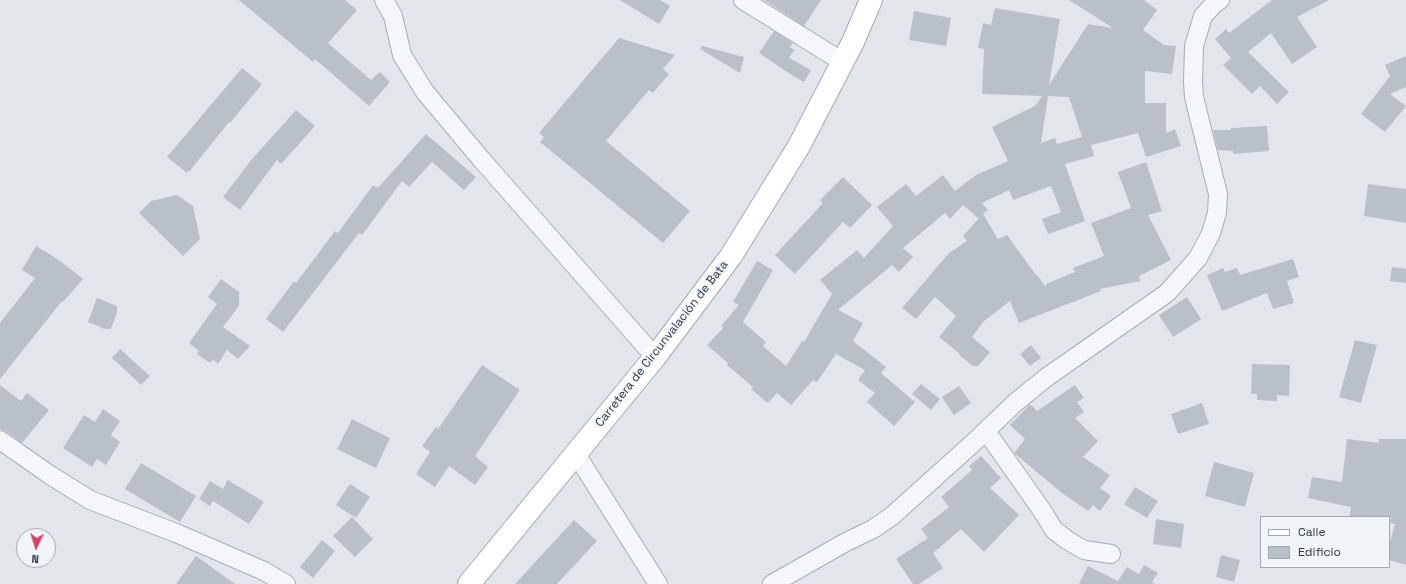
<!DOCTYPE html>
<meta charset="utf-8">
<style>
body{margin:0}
#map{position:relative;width:1406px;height:584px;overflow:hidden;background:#e2e6eb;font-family:"Space Grotesk",sans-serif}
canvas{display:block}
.legend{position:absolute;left:1260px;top:516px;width:130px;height:52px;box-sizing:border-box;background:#f2f5f8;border:1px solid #a2a8b0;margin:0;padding:5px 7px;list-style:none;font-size:12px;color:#293543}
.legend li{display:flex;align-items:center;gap:8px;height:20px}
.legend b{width:20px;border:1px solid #a2a8b0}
.north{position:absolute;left:16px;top:528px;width:40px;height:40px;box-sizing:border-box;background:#f2f5f8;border:1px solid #a2a8b0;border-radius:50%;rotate:184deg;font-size:11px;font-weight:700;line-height:16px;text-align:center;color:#293543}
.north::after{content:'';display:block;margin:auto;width:14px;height:18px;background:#d44364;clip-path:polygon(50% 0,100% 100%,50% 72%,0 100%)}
</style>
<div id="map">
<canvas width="1406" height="584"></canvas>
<ul class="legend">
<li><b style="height:5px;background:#fff"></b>Calle</li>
<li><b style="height:11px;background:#b9c0c8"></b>Edificio</li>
</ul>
<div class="north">N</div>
</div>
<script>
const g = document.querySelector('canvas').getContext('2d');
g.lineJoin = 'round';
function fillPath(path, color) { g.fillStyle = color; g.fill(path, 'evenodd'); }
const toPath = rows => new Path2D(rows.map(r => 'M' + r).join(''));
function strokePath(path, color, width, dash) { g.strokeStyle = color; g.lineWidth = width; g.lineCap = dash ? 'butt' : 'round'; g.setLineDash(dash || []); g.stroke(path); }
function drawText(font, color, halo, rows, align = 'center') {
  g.font = font + ' "Space Grotesk",sans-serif'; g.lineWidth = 4; g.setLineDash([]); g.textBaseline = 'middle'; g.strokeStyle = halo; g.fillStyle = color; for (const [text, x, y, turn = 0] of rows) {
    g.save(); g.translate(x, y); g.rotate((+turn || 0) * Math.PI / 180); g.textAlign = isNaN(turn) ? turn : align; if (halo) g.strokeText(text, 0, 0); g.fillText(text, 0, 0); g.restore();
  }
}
fillPath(toPath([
 [239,0,345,0,357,10,328,43,371,80,380,72,390,82,369,106,315,59,313,62],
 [620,0,660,0,670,6,659,24],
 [764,0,821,0,804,26],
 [1069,0,1144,0,1157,10,1143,30,1164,45,1176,46,1172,74,1145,71,1145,103,1166,103,1166,133,1175,129,1181,146,1146,157,1138,133,1091,145,1094,156,1065,164,1085,221,1048,234,1042,219,1061,212,1051,186,1013,200,1009,190,982,203,988,210,983,214,998,239,1007,235,1036,275,1037,275,1046,287,1046,284,1075,272,1073,268,1104,256,1091,223,1131,208,1118,172,1146,162,1162,211,1148,215,1171,260,1139,276,1140,281,1100,289,1101,291,1019,323,1010,301,983,322,972,337,990,352,978,366,973,366,959,355,960,354,939,337,956,316,935,297,916,319,902,308,949,253,967,241,963,236,980,217,978,218,963,205,950,219,945,213,903,248,913,257,899,272,892,265,838,310,863,323,853,341,886,367,881,373,915,402,894,426,867,402,875,393,858,380,865,370,836,354,817,382,813,380,791,405,777,393,768,403,751,389,753,387,727,365,728,363,707,345,723,328,721,326,739,305,733,302,757,261,773,270,743,322,766,342,763,346,786,366,802,341,804,342,832,294,820,280,857,250,864,258,893,226,877,207,906,184,916,196,943,175,955,191,976,175,1008,161,992,127,1035,106,1042,96,982,94,984,49,978,48,983,23,991,25,995,8,1060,19,1049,85,1088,24,1113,28],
 [1048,96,1069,97,1082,137,1057,144,1055,138,1041,143],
 [1272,0,1329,0,1297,17,1317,47,1292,64,1271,33,1248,52,1289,92,1277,104,1260,86,1252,94,1223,65,1231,58,1215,39,1226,29,1229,33],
 [914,11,951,18,946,46,909,40],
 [774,31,793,43,790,47,794,50,789,58,811,70,804,82,793,76,759,53],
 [619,38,675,55,663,69,669,74,653,93,649,90,606,141,690,211,663,243,540,142,544,137,539,133],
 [702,46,744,57,740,73,700,49],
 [1406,56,1406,87,1390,94,1406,106,1385,132,1361,114,1390,76,1385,65],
 [242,68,262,84,230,123,229,122,189,172,187,170,187,173,167,157],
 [296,110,315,126,281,164,277,160,240,210,223,197,252,159],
 [1267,126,1269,151,1233,154,1233,151,1218,150,1213,130,1231,130,1231,128],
 [426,134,476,177,464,190,432,162,409,187,402,181,362,235,359,233,283,332,266,319,294,281,296,283,335,231,338,233,373,185,378,188],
 [843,177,872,205,850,228,843,222,795,274,775,255,823,203,820,200],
 [1368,184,1406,189,1406,223,1364,216],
 [177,195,193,206,200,239,183,256,139,213,151,201],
 [36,246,59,260,83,279,63,302,62,301,0,379,0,323,35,278,22,270],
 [1293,259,1299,277,1287,281,1294,303,1273,309,1267,293,1222,311,1207,275,1223,268,1225,272,1237,268,1240,275],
 [1392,267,1406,269,1406,283,1390,281],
 [221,279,239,292,239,306,223,327,250,346,238,359,227,350,218,364,213,360,210,363,197,354,199,351,189,343,217,304,208,297],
 [1187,297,1201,319,1173,337,1159,315],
 [97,298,117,306,117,312,111,329,105,329,88,322],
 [1355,340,1377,345,1361,403,1339,397],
 [1031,345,1041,358,1030,366,1020,354],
 [120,349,150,376,141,385,112,358],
 [1252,364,1290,365,1289,396,1277,395,1277,401,1257,400,1257,394,1251,394],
 [482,365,520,390,475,456,488,467,475,485,449,466,435,487,416,474,430,452,422,446,436,427,438,429],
 [921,384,940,399,931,410,912,394],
 [0,385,21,401,27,393,49,410,22,443,6,431,0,429],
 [1075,385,1084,398,1077,402,1084,412,1075,418,1098,441,1083,457,1110,475,1100,488,1111,496,1100,511,1093,505,1088,511,1062,493,1014,453,1025,439,1010,425,1030,404,1037,411],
 [959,386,971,403,954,415,942,397],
 [1202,403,1209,424,1178,434,1171,414],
 [103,409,120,421,111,435,120,442,106,465,97,459,92,467,63,448,84,415,95,422],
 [352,419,390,438,376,468,337,449],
 [1347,439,1379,443,1379,439,1406,439,1406,565,1389,560,1389,545,1395,524,1390,523,1391,517,1349,517,1351,507,1308,498,1312,477,1342,482],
 [981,456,1001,478,990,488,1019,515,984,552,961,529,933,553,943,568,919,584,913,584,896,559,928,538,921,529,949,507,941,497,972,470,969,466],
 [1214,462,1254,473,1245,507,1205,496],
 [141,463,196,496,180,522,125,489],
 [228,480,264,502,249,524,213,501,210,506,199,499,210,481,223,489],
 [350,484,370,497,356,518,336,505],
 [1135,487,1158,501,1147,518,1124,504],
 [352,517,373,539,355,557,333,536],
 [1156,519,1184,524,1181,548,1153,544],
 [574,520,597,541,557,584,515,584],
 [322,540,335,551,313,578,300,567],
 [1221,555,1240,560,1234,582,1216,577],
 [196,556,235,584,176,584],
 [1144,565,1158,573,1152,582,1155,584,1079,584,1088,566,1118,581,1127,567,1139,574]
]), '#b9c0c8');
const street = toPath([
 [384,0,393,16,402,55,425,92,481,159,655,357],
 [743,0,843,62],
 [986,431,1041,509,1054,530,1067,540,1084,550,1111,554],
 [0,440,50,475,90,500,176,533,264,571,286,584],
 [576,454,658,584],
 [772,584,846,542,873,529,892,516,972,444,1016,402,1047,377,1167,293,1198,258,1211,233,1217,213,1218,194,1194,97,1193,82,1194,46,1203,16,1215,3,1220,0]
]);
const primary = toPath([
 [469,584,655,357,731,256,799,146,853,42,871,0]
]);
strokePath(street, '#a7adb5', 20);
strokePath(primary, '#a0abb7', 24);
strokePath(street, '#f5f6f9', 18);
strokePath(primary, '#fff', 22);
drawText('12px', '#293543', '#f2f5f8', [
 ["Carretera de Circunvalación de Bata",662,344,-52]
]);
</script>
